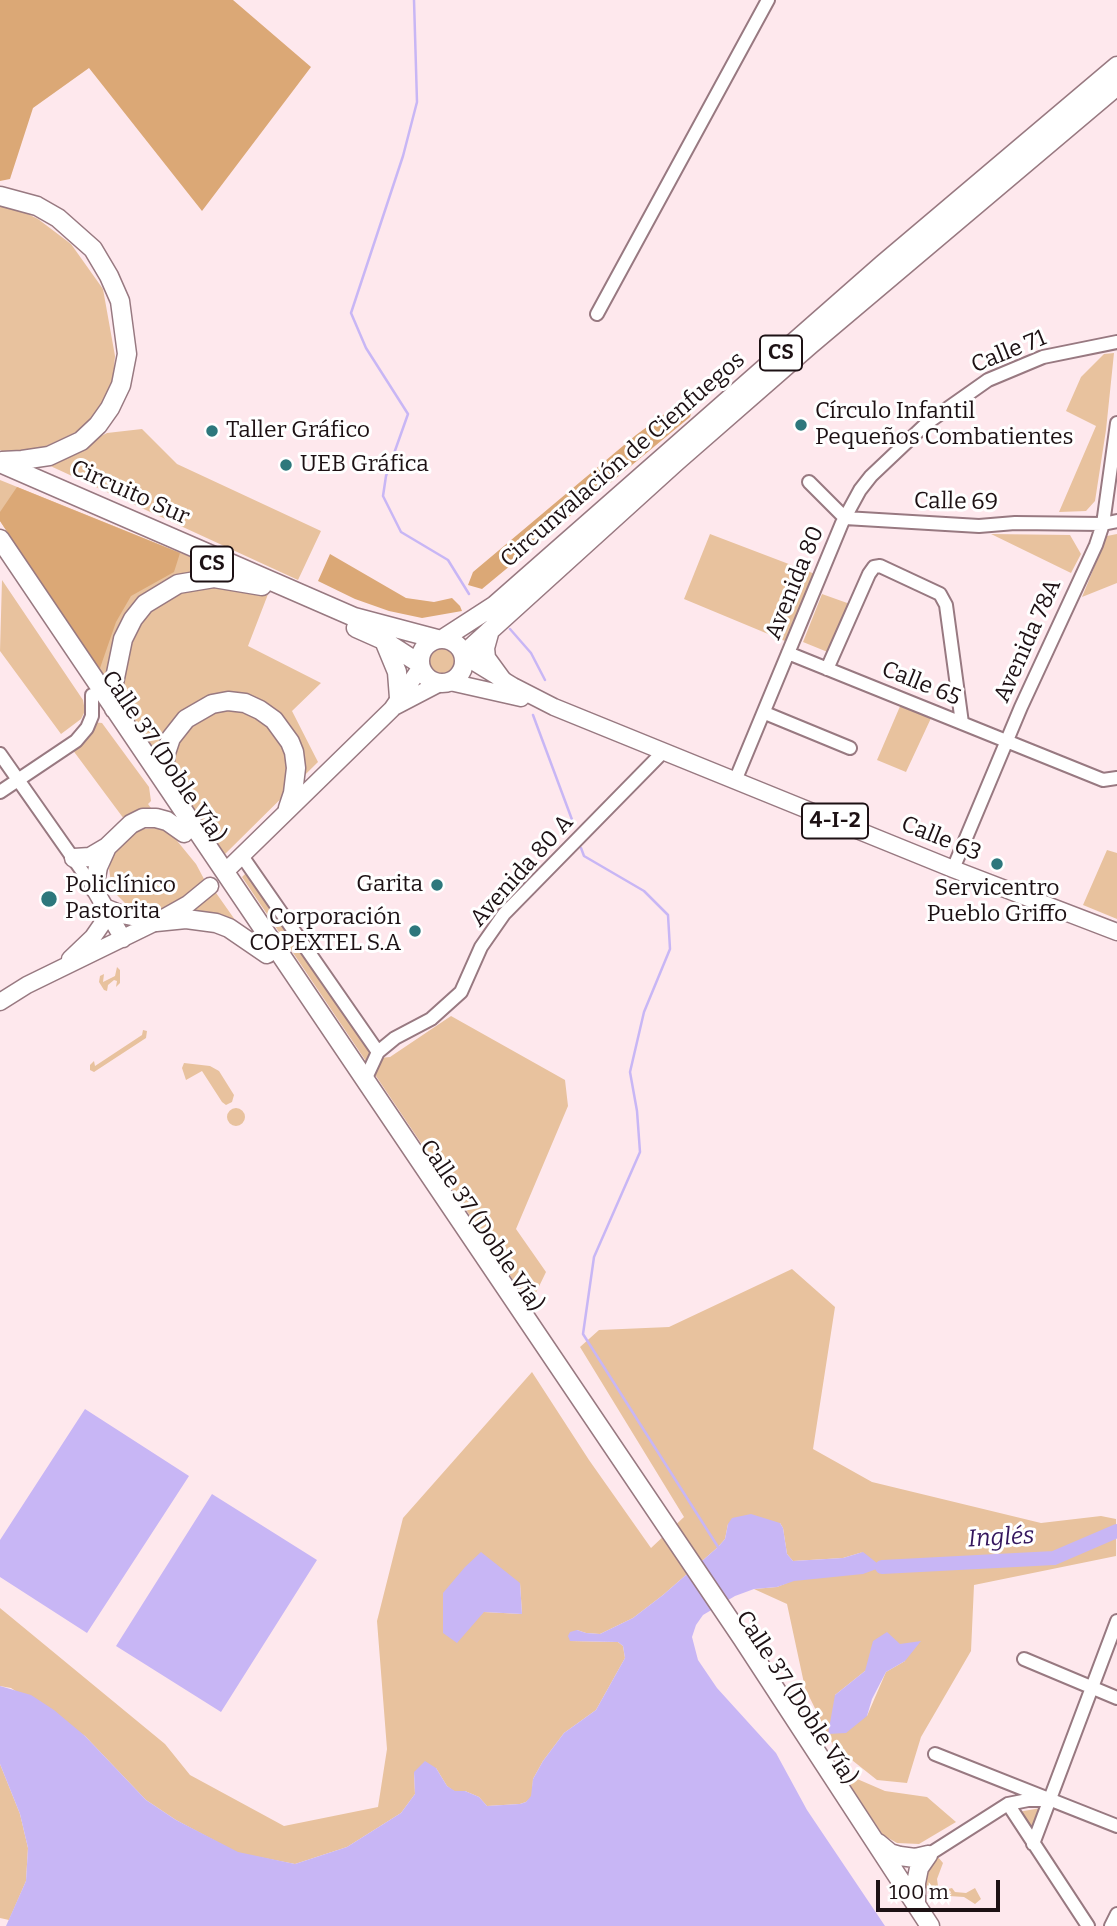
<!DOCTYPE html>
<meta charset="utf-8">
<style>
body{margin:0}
#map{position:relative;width:1117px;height:1926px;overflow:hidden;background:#fee8ed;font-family:Bitter,serif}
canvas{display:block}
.scale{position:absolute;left:876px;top:1880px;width:124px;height:32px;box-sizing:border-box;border:4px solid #1d1114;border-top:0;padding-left:9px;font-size:21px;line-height:24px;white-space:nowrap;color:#1d1114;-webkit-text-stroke:5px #fff;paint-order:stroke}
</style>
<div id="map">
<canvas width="1117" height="1926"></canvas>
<div class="scale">100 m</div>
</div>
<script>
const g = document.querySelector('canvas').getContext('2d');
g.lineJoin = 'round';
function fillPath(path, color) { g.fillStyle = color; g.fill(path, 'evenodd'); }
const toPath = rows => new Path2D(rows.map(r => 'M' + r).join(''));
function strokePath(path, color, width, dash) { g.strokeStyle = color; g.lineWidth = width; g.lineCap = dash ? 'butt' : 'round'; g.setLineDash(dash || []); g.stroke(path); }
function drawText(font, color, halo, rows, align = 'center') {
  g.font = font + ' Bitter,serif'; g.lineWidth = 6; g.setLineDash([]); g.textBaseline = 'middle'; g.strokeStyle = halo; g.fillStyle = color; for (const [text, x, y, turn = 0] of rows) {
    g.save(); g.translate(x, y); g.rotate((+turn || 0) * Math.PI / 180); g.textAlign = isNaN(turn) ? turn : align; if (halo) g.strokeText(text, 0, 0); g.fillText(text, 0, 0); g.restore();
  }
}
fillPath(toPath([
 [0,203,6,203,38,219,71,244,103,289,115,356,112,393,87,427,42,448,6,453,0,450],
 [1114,353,1106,430,1095,501,1086,511,1059,512,1096,426,1066,411,1081,377,1104,354],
 [142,429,177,464,321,531,298,580,46,464,107,433],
 [0,480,270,589,248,646,321,683,292,711,318,762,223,856,0,521],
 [710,534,815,574,785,641,684,599],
 [991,534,1070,535,1081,554,1071,573],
 [1117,534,1117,583,1082,597,1107,536],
 [2,580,83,700,85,711,81,719,61,734,0,651],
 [822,594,850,604,830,653,803,642],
 '425 661a17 17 0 1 1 34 0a17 17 0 1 1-34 0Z',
 [901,704,932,716,906,772,877,760],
 [93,722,102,723,149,787,151,801,148,804,154,812,124,819,72,749],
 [156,828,169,831,196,864,204,879,191,892,176,902,154,912,140,911,127,905,117,895,111,882,109,869,112,855,119,843,129,834,142,829],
 [1107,850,1117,853,1117,919,1083,905],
 [249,870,380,1058,390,1057,451,1016,565,1080,568,1106,516,1229,546,1272,530,1305,242,877],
 [214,890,240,927,189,914],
 [117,967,120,970,120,983,116,987,117,981,114,980,108,985,107,991,104,990,99,982,100,976,104,974,103,982,115,976],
 [143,1030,147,1031,146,1038,94,1072,90,1070,90,1065,94,1061,95,1066,142,1035],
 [184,1063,210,1066,219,1071,234,1095,232,1102,226,1105,222,1102,202,1071,186,1080,182,1068],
 '227 1117a9 9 0 1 1 18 0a9 9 0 1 1-18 0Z',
 [792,1269,835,1307,813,1449,872,1482,1041,1523,1101,1516,1116,1519,1116,1556,974,1585,971,1651,921,1737,907,1783,877,1780,833,1745,805,1688,787,1604,754,1589,777,1587,863,1552,843,1558,793,1561,787,1554,783,1528,780,1523,728,1524,725,1539,718,1547,663,1595,633,1618,600,1634,586,1633,577,1630,570,1641,618,1642,623,1646,625,1658,596,1710,564,1733,543,1761,533,1779,532,1797,526,1802,520,1804,487,1806,479,1797,465,1791,455,1792,447,1786,436,1768,414,1773,415,1794,401,1813,347,1847,295,1864,238,1853,176,1820,146,1800,85,1736,11,1688,0,1686,0,1608,165,1744,190,1775,284,1826,378,1807,387,1749,377,1621,403,1518,532,1372,589,1460,651,1548,684,1517,580,1347,599,1330,669,1327],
 [520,1583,522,1614,484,1612],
 [905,1661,886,1672,867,1716,835,1695,865,1671],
 [0,1764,20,1814,28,1848,26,1881,9,1920,0,1918],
 [841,1772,885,1791,927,1797,956,1822,919,1844,897,1843,883,1835],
 [1041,1808,1033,1834,1018,1812],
 [938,1857,943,1863,937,1879,940,1900,934,1901,924,1884,925,1871],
 [952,1888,955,1892,966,1893,975,1888,981,1899,975,1904,964,1897,949,1896,951,1892,948,1889]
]), '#e8c29e');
fillPath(toPath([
 [0,0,233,0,311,67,202,211,89,68,33,108,10,179,0,181],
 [678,404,693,407,690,417,482,589,468,585,473,572,636,435],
 [17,487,180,553,174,572,131,596,116,622,99,671,0,521,0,512],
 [330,554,406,598,434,602,452,598,460,606,462,611,422,618,389,611,355,599,318,581]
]), '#dba876');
fillPath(toPath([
 [85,1409,189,1476,87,1633,0,1577,0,1540],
 [212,1494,317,1560,221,1712,116,1646],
 [751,1514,780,1523,783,1528,787,1554,793,1561,843,1558,863,1552,882,1567,863,1574,794,1581,777,1587,754,1589,735,1596,703,1615,696,1625,692,1637,698,1660,717,1688,776,1753,807,1810,885,1926,6,1926,26,1881,28,1848,20,1814,0,1764,0,1686,31,1695,54,1710,85,1736,146,1800,176,1820,238,1852,295,1864,347,1847,401,1813,415,1794,414,1772,425,1761,436,1768,447,1786,455,1791,465,1791,479,1797,487,1806,520,1804,526,1802,531,1796,533,1779,543,1761,564,1733,596,1710,625,1658,623,1646,618,1642,570,1641,568,1636,570,1632,577,1630,586,1633,600,1634,633,1618,663,1595,718,1547,725,1539,728,1524,732,1518],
 [481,1552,520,1583,522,1614,484,1612,457,1643,443,1633,443,1593,465,1567],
 [887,1632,900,1644,921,1641,905,1661,886,1672,872,1699,867,1716,846,1733,828,1734,835,1695,865,1671,873,1641]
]), '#c8b6f5');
strokePath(toPath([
 [414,0,417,102,403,156,351,313,366,348,408,414,386,476,383,496,401,532,448,560,469,594],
 [510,629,531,653,545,680],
 [533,715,574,825],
 [581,848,584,856,644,891,668,915,670,949,644,1012,630,1072,637,1111,640,1152,594,1257,583,1334,718,1547]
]), '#c8b6f5', 2.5);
strokePath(toPath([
 [882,1567,1054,1558,1117,1531]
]), '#c8b6f5', 14);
const minor = toPath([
 [597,314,768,0],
 [809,482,845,518,979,526,1015,523,1103,524,1117,521],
 [788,653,1103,780,1117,778],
 [827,669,869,574,874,567,880,566,940,594,946,605,962,723],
 [765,713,850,748],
 [0,754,94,888],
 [735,781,842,523,860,490,871,476,927,423,988,380,1043,357,1117,342],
 [0,792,76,741,87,728,92,716,92,695],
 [242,856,378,1052],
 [953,869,1021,707,1096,545,1103,524,1117,423],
 [365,1080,378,1052,395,1038,431,1019,461,992,481,947,504,914,664,751],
 [1024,1659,1117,1698],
 [935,1754,1117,1826],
 [1008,1804,1088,1926],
 [1033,1844,1117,1621],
 [928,1855,1008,1804,1028,1800,1040,1800],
 [1111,1926,1117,1914]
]);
const major = toPath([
 [464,656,513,686,554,707,953,869,1117,932],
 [450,682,521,698],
 [394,707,440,683],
 [230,867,392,709,421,667],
 [94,888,123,939],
 [107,908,127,916,156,922],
 [70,959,93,937,102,924,107,908],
 [0,1002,27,985,156,922,188,904,210,886]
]);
const highway = toPath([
 [0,196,37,206,58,218,93,249,109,276,120,301,127,354,121,385,110,408,98,425,81,441,49,456,22,460,2,461],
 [0,463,354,617,437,639],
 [0,539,742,1638,930,1926],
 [356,628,383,640,420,664],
 [490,630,485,648,486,658,502,680],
 [444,638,495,605,883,264,1117,66],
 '420 661a22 22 0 1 1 44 0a22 22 0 1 1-44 0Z',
 [385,643,397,672,399,698],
 [464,654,676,462,810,345,1117,86],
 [114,709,114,683,123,639,133,619,145,604,178,584,214,578,262,586],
 [168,784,164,767,166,753,171,738,186,719,212,704,228,701,245,703,260,710,274,720,290,742,294,752,296,768,293,793,288,808],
 [74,858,90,857,107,847],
 [94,888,98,867,107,847,131,824,143,818,156,818,167,821,184,833],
 [156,922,186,919,216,923,229,928,267,954],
 [878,1843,890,1853,900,1856,915,1858,928,1855],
 [916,1904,916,1883,919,1868,928,1855]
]);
strokePath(minor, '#987981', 16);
strokePath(major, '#987981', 19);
strokePath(highway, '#987981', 21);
strokePath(minor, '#fff', 12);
strokePath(major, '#fff', 16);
strokePath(highway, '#fff', 18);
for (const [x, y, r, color] of [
 [801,425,7,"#2d777c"],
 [212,431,7,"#2d777c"],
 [286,465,7,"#2d777c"],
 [997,864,7,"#2d777c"],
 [437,885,7,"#2d777c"],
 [49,899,9,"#2d777c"],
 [415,931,7,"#2d777c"]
]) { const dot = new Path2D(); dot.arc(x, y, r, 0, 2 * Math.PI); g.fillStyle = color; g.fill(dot); strokePath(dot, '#fff', 2.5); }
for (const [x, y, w] of [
 [781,353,42],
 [212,564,42],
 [835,821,66]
]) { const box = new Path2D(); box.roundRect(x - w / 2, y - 17.5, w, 35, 5); g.fillStyle = '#fff'; g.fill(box); strokePath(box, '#1d1114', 2); }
drawText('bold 21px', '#1d1114', null, [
 ["CS",781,353],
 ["CS",212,564],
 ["4-I-2",835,821]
]);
drawText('23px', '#1d1114', '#fff', [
 ["Calle 71",1009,352,-22],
 ["Circunvalación de Cienfuegos",623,460,-41],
 ["Circuito Sur",130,493,24],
 ["Calle 69",956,502,1],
 ["Avenida 80",795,583,-68],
 ["Avenida 78A",1028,641,-66],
 ["Calle 65",921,684,22],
 ["Calle 37 (Doble Vía)",163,757,56],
 ["Calle 63",941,839,22],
 ["Avenida 80 A",522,871,-48],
 ["Calle 37 (Doble Vía)",481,1226,56],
 ["Calle 37 (Doble Vía)",796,1698,57]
]);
drawText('23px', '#1d1114', '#fff', [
 ["Círculo Infantil",815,412],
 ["Pequeños Combatientes",815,438],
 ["Taller Gráfico",226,431],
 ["UEB Gráfica",300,465],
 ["Garita",423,885,"right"],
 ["Policlínico",65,886],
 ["Pastorita",65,912],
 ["Servicentro",997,889,"center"],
 ["Pueblo Griffo",997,915,"center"],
 ["Corporación",401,918,"right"],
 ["COPEXTEL S.A",401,944,"right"]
], 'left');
drawText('italic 24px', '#34165d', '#fff', [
 ["Inglés",1001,1538,-3]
]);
</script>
